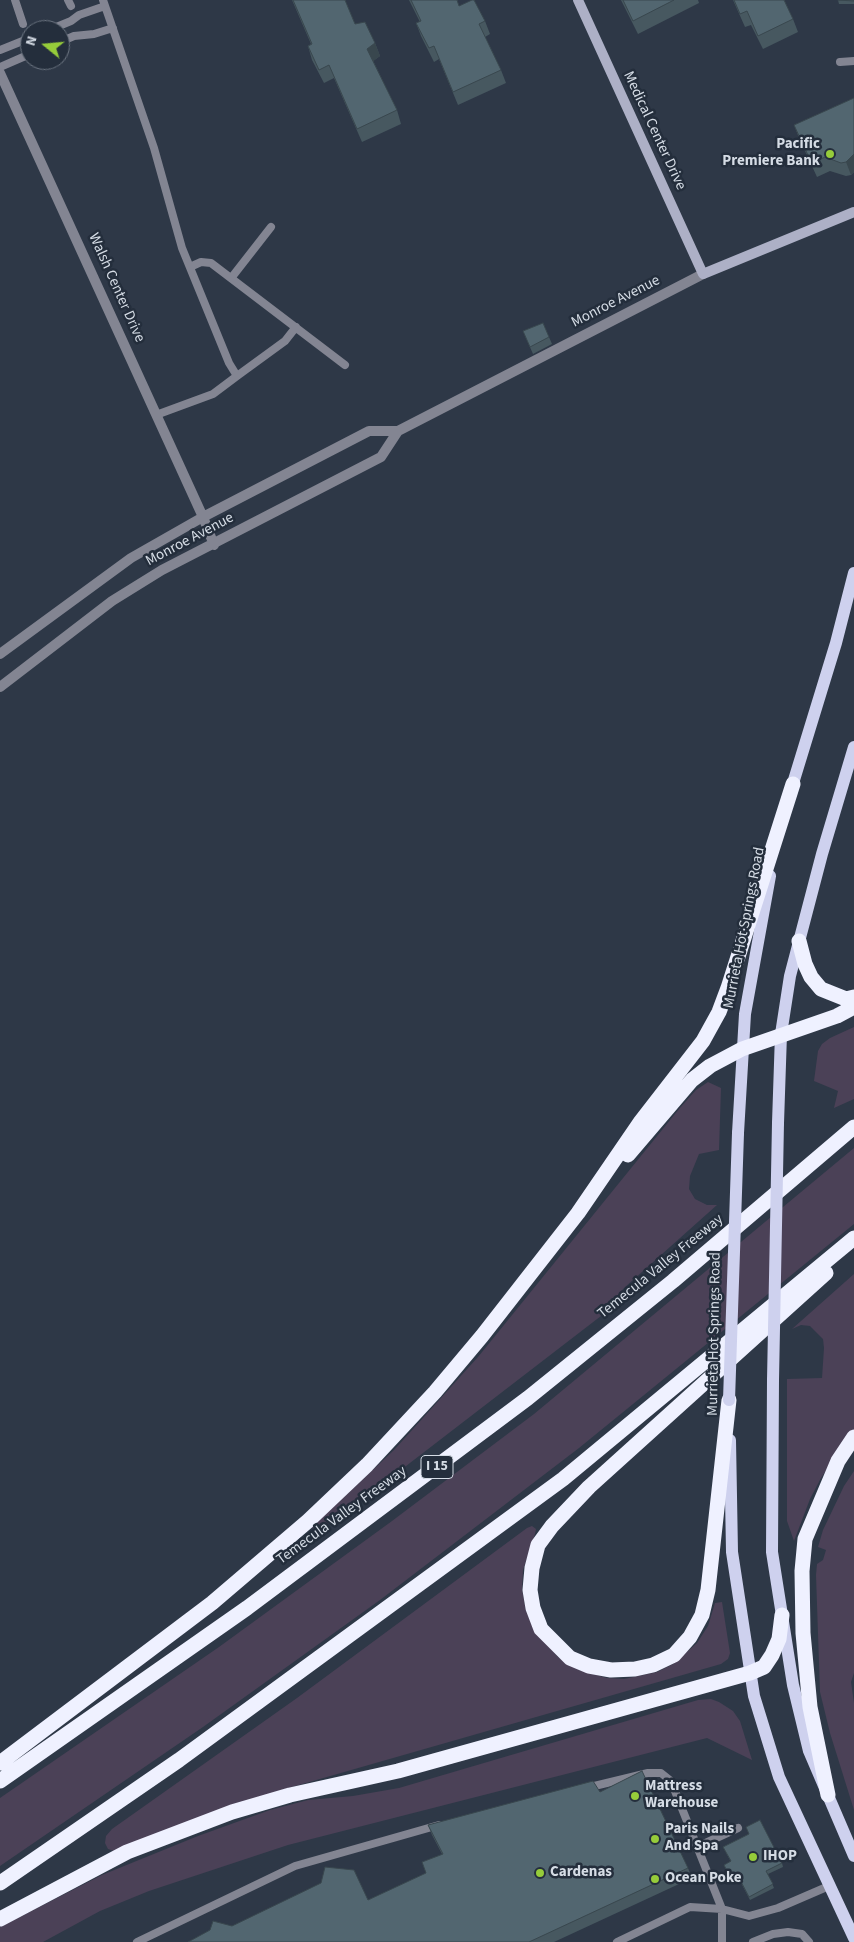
<!DOCTYPE html>
<style>
body{margin:0}
#map{position:relative;width:854px;height:1942px;overflow:hidden;background:#2e3847;font-family:"Source Sans 3",sans-serif}
canvas{display:block}
.north{position:absolute;left:20px;top:20px;width:50px;height:50px;box-sizing:border-box;background:#242e3c;border:1px solid #6b7480;border-radius:50%;rotate:287deg;font-size:14px;font-weight:700;line-height:20px;text-align:center;color:#d5dce5}
.north::after{content:'';display:block;margin:auto;width:18px;height:22px;background:#96cc3a;clip-path:polygon(50% 0,100% 100%,50% 72%,0 100%)}
</style>
<div id="map">
<canvas width="854" height="1942"></canvas>
<div class="north">N</div>
</div>
<script>
const g = document.querySelector('canvas').getContext('2d');
g.lineJoin = 'round';
function fillPath(path, color) { g.fillStyle = color; g.fill(path, 'evenodd'); }
const toPath = rows => new Path2D(rows.map(r => 'M' + r).join(''));
function strokePath(path, color, width, dash) { g.strokeStyle = color; g.lineWidth = width; g.lineCap = dash ? 'butt' : 'round'; g.setLineDash(dash || []); g.stroke(path); }
function drawText(font, color, halo, rows, align = 'center') {
  g.font = font + ' "Source Sans 3",sans-serif'; g.lineWidth = 5; g.setLineDash([]); g.textBaseline = 'middle'; g.strokeStyle = halo; g.fillStyle = color; for (const [text, x, y, turn = 0] of rows) {
    g.save(); g.translate(x, y); g.rotate((+turn || 0) * Math.PI / 180); g.textAlign = isNaN(turn) ? turn : align; if (halo) g.strokeText(text, 0, 0); g.fillText(text, 0, 0); g.restore();
  }
}
fillPath(toPath([
 [854,1027,854,1099,834,1108,838,1091,814,1081,818,1051,822,1044,830,1038],
 [708,1082,721,1088,719,1150,699,1154,690,1176,689,1189,695,1199,707,1205,717,1205,624,1288,601,1316,345,1513,318,1531,314,1530,312,1527,394,1450,478,1357,679,1109,696,1090],
 [854,1148,854,1224,579,1448,380,1600,203,1727,0,1866,0,1798,219,1647,392,1521,534,1414],
 [854,1274,854,1430,821,1478,810,1499,794,1541,787,1521,787,1379,822,1378,824,1348,823,1339,810,1326,801,1325,792,1329],
 [854,1471,854,1673,851,1682,854,1703,854,1810,830,1733,820,1692,816,1575,817,1564,823,1560,826,1550,818,1547,823,1530,844,1486],
 [532,1526,536,1529,535,1534,523,1570,522,1589,526,1611,534,1629,558,1657,579,1670,607,1678,624,1679,657,1672,673,1664,697,1643,708,1626,715,1603,722,1602,730,1653,728,1659,721,1664,278,1791,114,1851,108,1849,105,1843,106,1836,112,1829,297,1698,527,1528],
 [711,1699,719,1702,733,1711,740,1721,752,1760,707,1738,288,1845,149,1891,100,1911,43,1942,0,1942,0,1927,102,1875,198,1836,270,1810,308,1800,353,1796,399,1788,698,1700]
]), '#4b4157');
strokePath(toPath([
 [15,0,23,24],
 [68,0,71,6],
 [103,0,154,148,182,248,229,363,237,376,213,394,156,415],
 [49,30,71,21,79,15,105,6],
 [60,42,74,36,94,34,113,28],
 [0,50,30,38],
 [840,62,854,61],
 [0,67,30,54],
 [190,267,201,262,211,263,345,365],
 [232,277,271,227],
 [237,376,285,341,296,327],
 [586,1788,648,1773,661,1773,671,1781,722,1909,722,1942],
 [697,1847,738,1828],
 [137,1942,295,1866,439,1825],
 [617,1942,690,1907,722,1909,749,1916,778,1908,829,1886],
 [753,1942,773,1934,788,1932,802,1934,809,1942]
]), '#838592', 8);
strokePath(toPath([
 [0,73,203,517,214,545],
 [0,654,131,558,203,517,369,431,398,431,703,274],
 [0,687,112,601,162,570,381,457,398,431]
]), '#838592', 10);
strokePath(toPath([
 [578,0,703,274,854,212]
]), '#adb0c6', 10);
strokePath(toPath([
 [790,793,836,643,854,573],
 [778,1123,781,1034,790,976,822,854,854,747],
 [738,1133,745,1014,770,876],
 [773,1380,772,1552,793,1685,809,1751,854,1856],
 [730,1440,732,1552,754,1696,779,1777,854,1938]
]), '#ced1ee', 12);
strokePath(toPath([
 [799,941,805,964,811,977,821,989,846,999,854,997],
 [628,1155,692,1080,710,1066,742,1049,837,1016,854,1007],
 [729,1400,708,1590,702,1615,690,1637,674,1655,653,1665,635,1669,611,1670,589,1666,570,1658,541,1629,533,1608,530,1590,532,1568,538,1545,552,1526,589,1487,826,1273],
 [0,1763,212,1603,308,1521,367,1465,435,1392,482,1336,578,1213,641,1121,703,1041,719,1012,728,988,793,784],
 [0,1781,247,1608,528,1398,673,1281,854,1127],
 [828,1795,810,1707,803,1633,802,1571,805,1539,838,1461,854,1437],
 [0,1883,179,1760,563,1479,854,1238],
 [0,1919,127,1852,232,1812,290,1795,398,1771,750,1673,764,1667,772,1655,779,1639,782,1615]
]), '#eff1ff', 15);
strokePath(toPath([
 [773,1380,778,1123],
 [729,1400,738,1133]
]), '#ced1ee', 12);
fillPath(toPath([
 [292,0,345,0,355,24,375,43,380,56,373,61,397,110,401,124,362,142,334,78,324,83,312,60,308,46,311,44],
 [409,0,457,0,459,6,485,21,490,34,485,37,501,70,506,83,458,105,439,59,434,62,421,36,416,23,420,22],
 [621,0,698,0,699,3,638,34],
 [733,0,784,0,793,19,798,32,763,49,751,25,745,27],
 [838,0,854,0,854,4,839,4],
 [854,98,854,172,851,175,846,176,830,171,817,177,799,138,794,125],
 [543,323,552,344,533,354,523,331],
 [600,1792,688,1868,692,1878,554,1942,188,1942,232,1926,368,1900,426,1873,442,1854,432,1835,428,1825],
 [746,1827,782,1863,783,1867,768,1874,774,1888,750,1900,738,1877,731,1880,724,1865,731,1862,723,1847,749,1834]
]), '#475860');
fillPath(toPath([
 [375,43,380,56,372,62,367,49],
 [854,154,854,172,851,175,846,162]
]), '#39474e');
const building = toPath([
 [293,0,345,0,355,24,365,22,375,43,367,49,397,110,357,129,329,65,319,70,308,46,312,44,293,0],
 [411,0,457,0,459,6,472,0,474,0,485,21,479,24,501,70,453,92,434,46,429,48,416,23,421,21,411,0],
 [623,0,674,0,633,21,623,0],
 [734,0,784,0,793,19,758,36,747,11,740,14,734,0],
 [838,0,854,0,854,1,838,0],
 [854,98,854,154,846,162,841,163,825,157,812,164,794,125,854,98],
 [543,323,549,337,530,347,523,331,543,323],
 [642,1771,688,1868,529,1942,188,1942,210,1930,213,1921,232,1926,321,1883,325,1867,354,1870,368,1900,426,1873,422,1862,443,1854,428,1825,593,1781,600,1792,642,1771],
 [760,1820,782,1863,766,1871,773,1884,749,1897,737,1874,730,1877,724,1865,731,1861,723,1847,749,1834,746,1827,760,1820]
]);
fillPath(building, '#526670');
strokePath(building, '#39474e', 1);
for (const [x, y, r, color] of [
 [830,154,5,"#96cc3a"],
 [635,1796,5,"#96cc3a"],
 [655,1839,5,"#96cc3a"],
 [753,1857,5,"#96cc3a"],
 [540,1873,5,"#96cc3a"],
 [655,1879,5,"#96cc3a"]
]) { const dot = new Path2D(); dot.arc(x, y, r, 0, 2 * Math.PI); g.fillStyle = color; g.fill(dot); strokePath(dot, '#242e3c', 2); }
for (const [x, y, w] of [
 [437,1467,32]
]) { const box = new Path2D(); box.roundRect(x - w / 2, y - 11.5, w, 23, 4); g.fillStyle = '#242e3c'; g.fill(box); strokePath(box, '#d5dce5', 1); }
drawText('bold 14px', '#d5dce5', null, [
 ["I 15",437,1467]
]);
drawText('15px', '#d5dce5', '#242e3c', [
 ["Medical Center Drive",654,131,65],
 ["Walsh Center Drive",116,288,66],
 ["Monroe Avenue",616,302,-27],
 ["Monroe Avenue",190,540,-28],
 ["Murrieta Hot Springs Road",745,928,-79],
 ["Temecula Valley Freeway",661,1267,-39],
 ["Murrieta Hot Springs Road",715,1334,-89],
 ["Temecula Valley Freeway",342,1516,-36]
]);
drawText('bold 15px', '#d5dce5', '#242e3c', [
 ["Pacific",820,145,"right"],
 ["Premiere Bank",820,162,"right"],
 ["Mattress",645,1787],
 ["Warehouse",645,1804],
 ["Paris Nails",665,1830],
 ["And Spa",665,1847],
 ["IHOP",763,1857],
 ["Cardenas",550,1873],
 ["Ocean Poke",665,1879]
], 'left');
</script>
